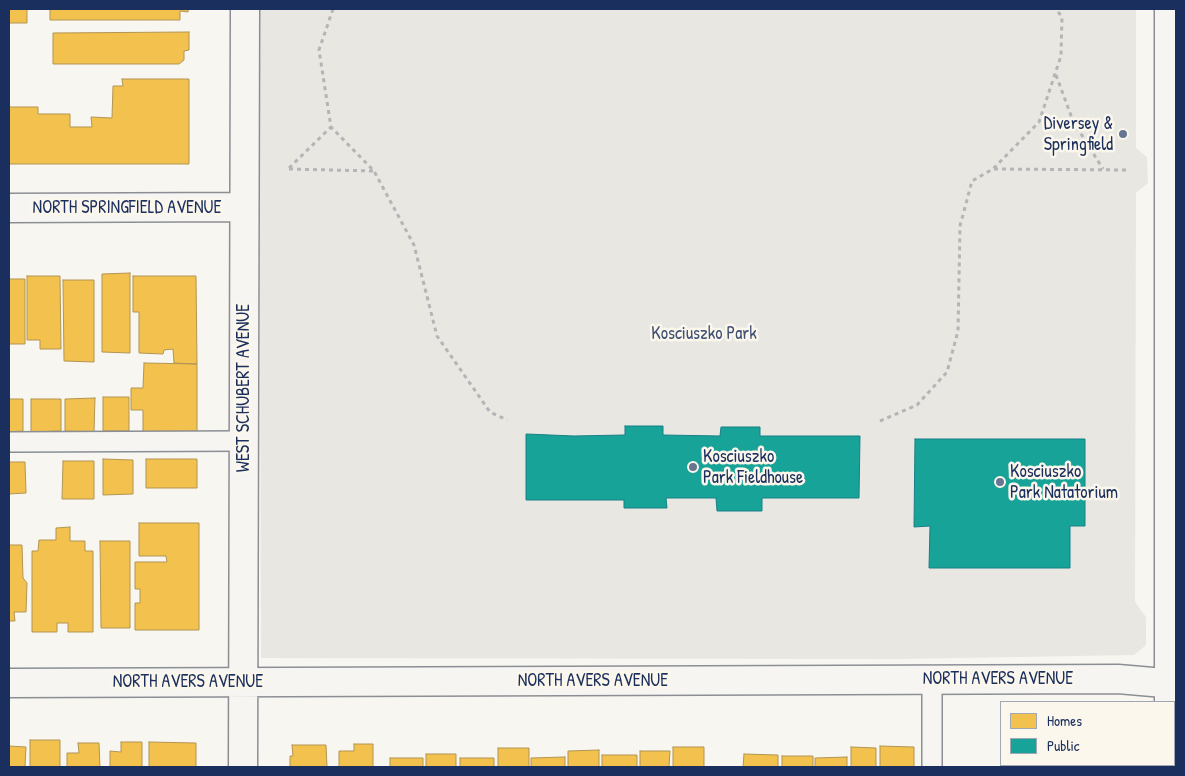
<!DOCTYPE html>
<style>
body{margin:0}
#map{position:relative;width:1185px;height:776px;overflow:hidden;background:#f8f6f0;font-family:"Patrick Hand",sans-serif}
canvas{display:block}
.frame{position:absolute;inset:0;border:10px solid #1b2f5e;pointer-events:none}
.legend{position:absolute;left:1000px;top:701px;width:175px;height:65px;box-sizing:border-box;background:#fbf7ec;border:1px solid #a1a7b3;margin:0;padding:6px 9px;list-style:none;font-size:15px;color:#1b2f5e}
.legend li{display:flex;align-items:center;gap:10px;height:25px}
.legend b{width:25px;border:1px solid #a1a7b3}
</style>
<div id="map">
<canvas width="1185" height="776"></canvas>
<div class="frame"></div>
<ul class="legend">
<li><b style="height:14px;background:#f2c14e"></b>Homes</li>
<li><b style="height:14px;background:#17a398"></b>Public</li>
</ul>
</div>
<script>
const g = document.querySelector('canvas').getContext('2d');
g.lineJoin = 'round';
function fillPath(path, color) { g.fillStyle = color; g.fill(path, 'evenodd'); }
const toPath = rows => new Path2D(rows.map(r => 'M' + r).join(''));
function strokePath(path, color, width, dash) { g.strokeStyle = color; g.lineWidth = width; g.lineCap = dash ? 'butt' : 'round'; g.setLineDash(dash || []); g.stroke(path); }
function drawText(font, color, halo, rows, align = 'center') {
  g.font = font + ' "Patrick Hand",sans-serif'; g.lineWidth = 5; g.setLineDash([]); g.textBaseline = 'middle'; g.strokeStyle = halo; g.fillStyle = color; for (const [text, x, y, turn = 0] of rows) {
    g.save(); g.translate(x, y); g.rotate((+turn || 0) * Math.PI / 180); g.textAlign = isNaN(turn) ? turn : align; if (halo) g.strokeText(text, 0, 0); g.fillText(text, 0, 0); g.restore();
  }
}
fillPath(toPath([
 [259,9,1136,9,1136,148,1147,157,1148,183,1136,193,1135,602,1146,617,1146,645,1134,655,898,659,261,658]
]), '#e8e7e2');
const homes = toPath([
 [9,9,27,9,27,23,9,23,9,9],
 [50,9,188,9,188,12,180,11,180,20,50,20,50,9],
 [189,32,189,50,184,51,184,60,179,64,53,64,53,33,189,32],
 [122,79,189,79,189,164,9,164,9,107,38,107,38,114,70,114,70,127,92,127,91,117,112,118,113,86,123,86,122,79],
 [130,273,130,353,102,352,102,274,130,273],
 [27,276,60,276,61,349,40,349,40,340,27,340,27,276],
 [133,276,196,276,197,364,174,363,173,349,164,350,163,354,139,353,139,312,133,312,133,276],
 [9,279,25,279,25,344,9,344,9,279],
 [63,280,94,280,94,362,64,361,63,280],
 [144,363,197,364,197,434,143,434,143,410,131,410,131,388,143,388,144,363],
 [103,397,129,397,129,431,103,431,103,397],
 [95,398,94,432,65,431,65,399,95,398],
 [9,399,23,399,23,431,9,432,9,399],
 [31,399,61,399,61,431,31,432,31,399],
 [103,459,133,460,133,494,103,495,103,459],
 [146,459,197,459,197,488,146,488,146,459],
 [63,461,94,461,94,499,62,499,63,461],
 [9,462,25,462,26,493,9,494,9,462],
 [139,523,199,523,199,630,135,630,135,603,140,603,140,589,135,589,135,562,167,562,166,556,139,556,139,523],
 [70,527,70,541,85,541,85,551,93,551,93,632,68,632,68,623,57,623,57,632,32,632,32,551,38,551,39,540,56,540,56,528,70,527],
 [100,541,130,541,130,628,101,628,100,541],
 [9,545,22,545,23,578,27,583,26,612,14,612,15,621,9,621,9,545],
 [30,740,60,740,60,767,30,767,30,740],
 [121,742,142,742,142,767,110,767,110,751,121,752,121,742],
 [149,742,196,743,196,767,149,767,149,742],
 [78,743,99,743,100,767,67,767,67,753,79,753,78,743],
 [354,744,373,744,373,767,339,767,339,751,354,751,354,744],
 [292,745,326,745,327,767,290,767,290,756,293,756,292,745],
 [9,746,26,747,25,767,9,767,9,746],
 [880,746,914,747,914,767,880,767,880,746],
 [673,747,704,747,704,767,673,767,673,747],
 [851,747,876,748,876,767,851,767,851,747],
 [498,748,529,748,529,767,498,767,498,748],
 [599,750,599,767,568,767,568,751,599,750],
 [640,751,670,751,669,767,640,767,640,751],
 [426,754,456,754,456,767,426,767,426,754],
 [744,754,778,755,778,767,743,767,744,754],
 [602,755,637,755,637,767,602,767,602,755],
 [782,756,813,756,813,767,782,767,782,756],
 [565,757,565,767,531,767,531,758,565,757],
 [847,757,847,767,815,767,815,758,847,757],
 [390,758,423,758,423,767,390,767,390,758],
 [460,758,494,758,494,767,460,767,460,758]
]);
fillPath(homes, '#f2c14e');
strokePath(homes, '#b29553', 1);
const public = toPath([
 [625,426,663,426,663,435,720,436,721,427,760,427,760,436,860,436,859,498,762,498,762,511,717,511,716,498,666,498,667,508,624,508,624,500,526,500,526,434,574,436,625,435,625,426],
 [915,439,1085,439,1085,526,1070,526,1070,568,929,568,930,526,914,527,915,439]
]);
fillPath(public, '#17a398');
strokePath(public, '#188087', 1);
const service = toPath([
 [9,442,244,441],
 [932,679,932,767]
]);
const minor = toPath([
 [9,208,244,207],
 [9,683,1118,679,1176,684],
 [243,767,245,9]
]);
const secondary = toPath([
 [1169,9,1169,702],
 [1169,767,1169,765]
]);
strokePath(service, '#8b8e94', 22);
strokePath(minor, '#8b8e94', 31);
strokePath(secondary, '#8b8e94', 31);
strokePath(toPath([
 [333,9,319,50,331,127,374,171,414,245,437,336,490,412,507,420],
 [1056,75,1073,121,1103,169],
 [289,168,331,127],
 [289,169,373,171],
 [994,169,1130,170],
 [880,421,917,405,947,372,958,331,960,226,972,181,993,169,1039,122,1061,56,1062,17,1056,9]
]), '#b3b5b7', 3, [4, 4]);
strokePath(service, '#f6f5f1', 19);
strokePath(minor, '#f6f5f1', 28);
strokePath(secondary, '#f6f5f1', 28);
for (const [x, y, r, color] of [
 [1123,134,5,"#687591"],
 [693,467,5,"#687591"],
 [1000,482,5,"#687591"]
]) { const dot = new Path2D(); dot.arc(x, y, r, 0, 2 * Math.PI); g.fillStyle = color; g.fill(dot); strokePath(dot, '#fbf7ec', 2); }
drawText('18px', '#1b2f5e', '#fbf7ec', [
 ["Diversey &",1113,124,"right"],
 ["Springfield",1113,145,"right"],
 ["Kosciuszko",703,457],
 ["Park Fieldhouse",703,478],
 ["Kosciuszko",1010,472],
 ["Park Natatorium",1010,493]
], 'left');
drawText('18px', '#1b2f5e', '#fbf7ec', [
 ["NORTH SPRINGFIELD AVENUE",127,208],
 ["WEST SCHUBERT AVENUE",244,388,-90],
 ["NORTH AVERS AVENUE",998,679],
 ["NORTH AVERS AVENUE",593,681],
 ["NORTH AVERS AVENUE",188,682]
]);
drawText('18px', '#415176', '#fbf7ec', [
 ["Kosciuszko Park",704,334]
]);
</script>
